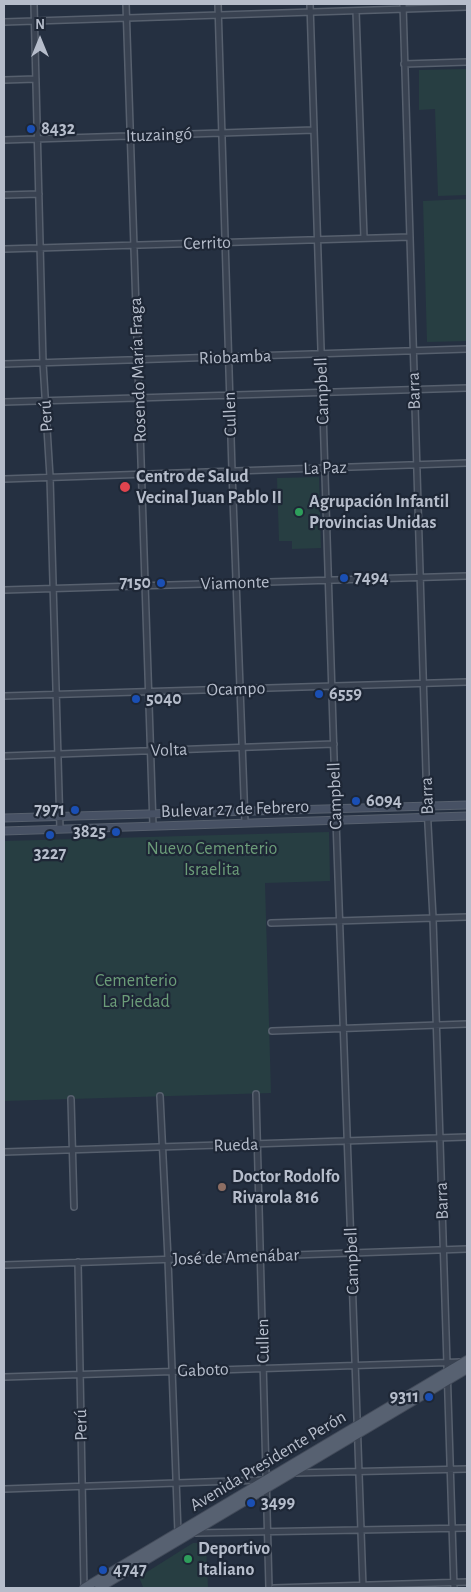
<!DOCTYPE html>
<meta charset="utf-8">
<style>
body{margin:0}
#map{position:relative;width:471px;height:1592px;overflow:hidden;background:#253041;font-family:"Alegreya Sans",sans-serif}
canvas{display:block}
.frame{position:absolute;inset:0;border:5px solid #b6bdcb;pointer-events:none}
.north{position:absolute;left:15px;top:15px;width:50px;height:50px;-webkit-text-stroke:4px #1e2736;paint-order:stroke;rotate:0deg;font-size:14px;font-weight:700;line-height:20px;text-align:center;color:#b6bdcb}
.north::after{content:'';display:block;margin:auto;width:18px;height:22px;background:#b6bdcb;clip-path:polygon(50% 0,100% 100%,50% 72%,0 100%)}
</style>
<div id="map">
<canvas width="471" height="1592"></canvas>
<div class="frame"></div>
<div class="north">N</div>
</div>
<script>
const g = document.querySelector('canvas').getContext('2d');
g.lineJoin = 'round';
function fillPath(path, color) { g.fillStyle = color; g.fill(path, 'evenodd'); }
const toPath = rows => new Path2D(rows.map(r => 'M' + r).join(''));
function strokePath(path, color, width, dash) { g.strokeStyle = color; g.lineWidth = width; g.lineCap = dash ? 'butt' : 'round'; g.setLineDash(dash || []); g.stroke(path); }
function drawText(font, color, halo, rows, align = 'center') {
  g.font = font + ' "Alegreya Sans",sans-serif'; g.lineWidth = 4.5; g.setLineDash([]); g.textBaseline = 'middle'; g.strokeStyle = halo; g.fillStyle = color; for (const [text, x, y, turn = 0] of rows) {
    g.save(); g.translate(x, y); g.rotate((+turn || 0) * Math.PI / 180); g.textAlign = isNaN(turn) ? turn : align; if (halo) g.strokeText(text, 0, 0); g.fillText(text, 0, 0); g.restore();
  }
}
fillPath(toPath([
 [467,69,467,195,438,196,435,109,419,110,419,70],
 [467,199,467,341,427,342,423,201],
 [319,477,321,548,292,549,292,541,279,541,277,478],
 [329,832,330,881,265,883,271,1093,4,1101,4,841],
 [193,1543,206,1543,208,1588,147,1588,147,1587,143,1587,139,1577]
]), '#273e42');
const street = toPath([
 [34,4,43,363,50,477,60,829],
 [126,4,153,826],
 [218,4,232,471,245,823],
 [310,4,336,820,363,1588],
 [403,4,427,806,433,918,454,1588],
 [356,11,364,238],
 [4,22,467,7],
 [404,64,467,62],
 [4,80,36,79],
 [4,140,314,130],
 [4,195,39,194],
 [4,249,410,237],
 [4,364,467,349],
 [4,402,467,388],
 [4,479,467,463],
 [4,590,467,576],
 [4,696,467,682],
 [4,756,334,744],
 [271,923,467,917],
 [272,1031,467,1024],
 [256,1094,269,1588],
 [160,1096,168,1259,178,1533],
 [71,1099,74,1207],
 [4,1152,467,1137],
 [78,1262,84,1588],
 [4,1265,467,1249],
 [4,1377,462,1362],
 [294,1473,467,1469],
 [4,1489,263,1480],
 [195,1533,467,1528],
 [274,1588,467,1582]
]);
const secondary = toPath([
 [4,818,467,805],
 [4,831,467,816]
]);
const primary = toPath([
 [84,1588,467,1360],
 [99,1588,467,1369]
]);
strokePath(street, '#57606e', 8);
strokePath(secondary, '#57606e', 9);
strokePath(primary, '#434b5a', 10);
strokePath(street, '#394251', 5);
strokePath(secondary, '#475164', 7);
strokePath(primary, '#576171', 8);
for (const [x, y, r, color] of [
 [31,129,5,"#1a4fb4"],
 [125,487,6,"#e0444e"],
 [299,512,5,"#2e9e5b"],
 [344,578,5,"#1a4fb4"],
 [161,583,5,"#1a4fb4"],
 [319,694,5,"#1a4fb4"],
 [136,699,5,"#1a4fb4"],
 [356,801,5,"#1a4fb4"],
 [75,810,5,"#1a4fb4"],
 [116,832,5,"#1a4fb4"],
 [50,835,5,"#1a4fb4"],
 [222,1187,5,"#8d6e63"],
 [429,1397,5,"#1a4fb4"],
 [251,1503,5,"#1a4fb4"],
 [188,1559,5,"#2e9e5b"],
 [103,1570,5,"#1a4fb4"]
]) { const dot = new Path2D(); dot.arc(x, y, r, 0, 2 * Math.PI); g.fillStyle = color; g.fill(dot); strokePath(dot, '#1e2736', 2); }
drawText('bold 18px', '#b6bdcb', '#1e2736', [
 ["8432",41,129],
 ["Centro de Salud",136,477],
 ["Vecinal Juan Pablo II",136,498],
 ["Agrupación Infantil",309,502],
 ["Provincias Unidas",309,523],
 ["7494",354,578],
 ["7150",151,583,"right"],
 ["6559",329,694],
 ["5040",146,699],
 ["6094",366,801],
 ["7971",65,810,"right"],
 ["3825",106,832,"right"],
 ["3227",50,854,"center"],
 ["Doctor Rodolfo",232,1177],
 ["Rivarola 816",232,1198],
 ["9311",419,1397,"right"],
 ["3499",261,1503],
 ["Deportivo",198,1549],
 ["Italiano",198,1570],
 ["4747",113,1570]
], 'left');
drawText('18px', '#b6bdcb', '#1e2736', [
 ["Ituzaingó",159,135,-2],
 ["Cerrito",207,243,-2],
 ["Riobamba",235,357,-2],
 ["Rosendo María Fraga",138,370,-92],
 ["Campbell",322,391,-92],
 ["Barra",414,391,-92],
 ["Cullen",230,414,-92],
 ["Perú",46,416,-93],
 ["La Paz",325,468,-2],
 ["Viamonte",235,583,-2],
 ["Ocampo",236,689,-2],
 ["Volta",169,750,-2],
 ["Campbell",335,796,-92],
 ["Barra",427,796,-92],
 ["Bulevar 27 de Febrero",235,809,-2],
 ["Rueda",236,1145,-2],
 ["Barra",442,1201,-92],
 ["José de Amenábar",236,1257,-2],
 ["Campbell",352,1261,-92],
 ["Cullen",263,1341,-91],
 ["Gaboto",203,1370,-2],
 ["Perú",81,1425,-91],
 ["Avenida Presidente Perón",268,1461,-31]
]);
drawText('18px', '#6c9d79', '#1e2736', [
 ["Nuevo Cementerio",212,849],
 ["Israelita",212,870],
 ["Cementerio",136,981],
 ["La Piedad",136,1002]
]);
</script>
